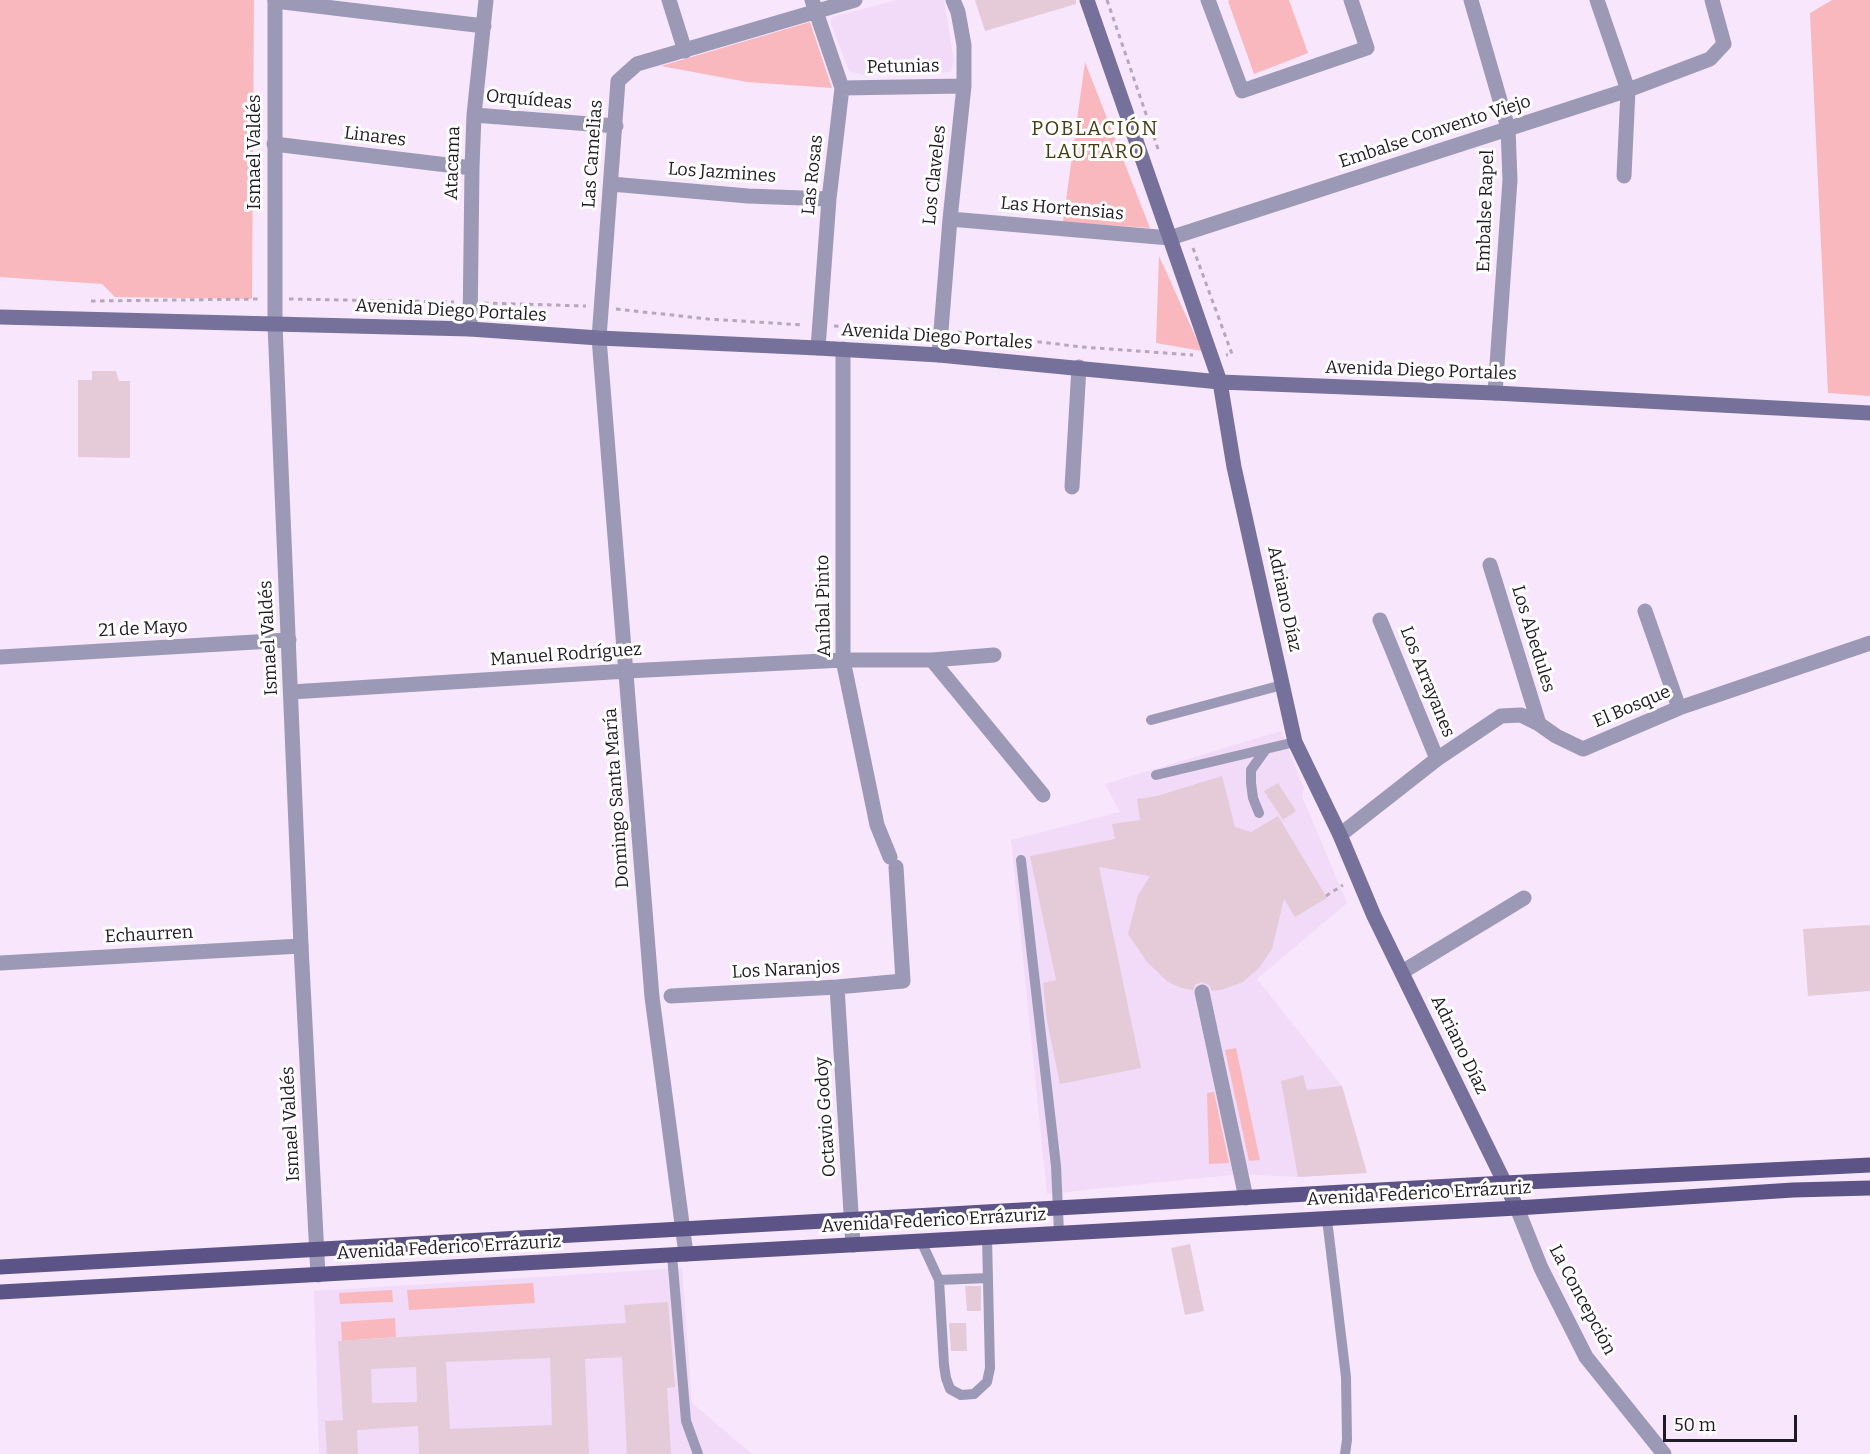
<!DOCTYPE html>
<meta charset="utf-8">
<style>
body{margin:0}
#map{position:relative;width:1870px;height:1454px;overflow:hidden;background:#f7e6fc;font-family:Bitter,serif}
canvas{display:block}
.scale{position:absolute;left:1663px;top:1415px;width:134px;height:27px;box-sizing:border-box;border:3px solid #201a22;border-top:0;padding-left:8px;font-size:18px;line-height:21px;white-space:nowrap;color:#201a22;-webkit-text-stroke:4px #fff;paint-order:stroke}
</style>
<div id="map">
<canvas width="1870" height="1454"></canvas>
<div class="scale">50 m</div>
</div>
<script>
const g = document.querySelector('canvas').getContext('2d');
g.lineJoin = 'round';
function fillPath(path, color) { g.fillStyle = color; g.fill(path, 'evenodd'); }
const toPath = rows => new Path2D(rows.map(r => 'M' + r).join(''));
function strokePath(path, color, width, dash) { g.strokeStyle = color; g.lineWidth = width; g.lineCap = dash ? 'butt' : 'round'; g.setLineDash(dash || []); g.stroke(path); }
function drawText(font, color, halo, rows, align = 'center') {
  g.font = font + ' Bitter,serif'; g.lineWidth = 6; g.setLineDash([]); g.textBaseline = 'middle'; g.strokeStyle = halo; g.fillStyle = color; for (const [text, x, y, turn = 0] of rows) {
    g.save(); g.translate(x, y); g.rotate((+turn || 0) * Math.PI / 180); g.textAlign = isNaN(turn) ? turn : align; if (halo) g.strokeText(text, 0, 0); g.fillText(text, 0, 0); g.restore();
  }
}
fillPath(toPath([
 [897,0,944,0,954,60,951,72,863,75,849,71,831,24,832,17],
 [1281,731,1304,788,1302,796,1347,903,1257,979,1342,1086,1367,1173,1298,1177,1241,1174,1047,1194,1011,840,1120,812,1105,784],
 [682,1268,692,1403,752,1454,319,1454,314,1291]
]), '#f1dbf8');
fillPath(toPath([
 [0,0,254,0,252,299,115,297,102,284,0,277],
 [1230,0,1289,0,1308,53,1254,74,1228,1],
 [1832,0,1870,0,1870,396,1828,393,1810,13],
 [810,22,832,88,747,82,661,66],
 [1085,62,1150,228,1063,222],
 [1159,256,1202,351,1156,343],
 [1236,1048,1260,1160,1249,1161,1225,1050],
 [1214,1092,1229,1163,1209,1164,1207,1093],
 [533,1283,535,1303,409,1310,407,1290],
 [392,1290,393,1302,340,1304,339,1293],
 [395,1318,396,1337,342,1341,341,1322]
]), '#f9b8bd');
fillPath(toPath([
 [975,0,1076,0,1076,4,985,31],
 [92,371,116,371,119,381,130,381,130,458,78,457,78,380,92,380],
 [1222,776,1235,827,1251,832,1278,816,1327,898,1295,917,1284,899,1272,949,1258,969,1243,982,1221,990,1212,991,1209,985,1201,982,1195,985,1193,990,1182,988,1168,982,1147,962,1128,934,1138,895,1150,876,1099,867,1141,1068,1060,1084,1047,1021,1043,983,1056,980,1030,856,1115,839,1112,824,1140,820,1137,799,1157,796],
 [1278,783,1296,811,1283,820,1264,791],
 [1870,925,1870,991,1808,996,1803,929],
 [1303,1075,1307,1090,1342,1086,1367,1173,1298,1177,1281,1081],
 [1190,1244,1204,1311,1185,1315,1171,1248],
 [965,1286,981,1286,981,1311,967,1311],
 [668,1302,675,1387,667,1388,671,1454,627,1454,622,1357,585,1359,589,1454,419,1454,418,1426,357,1430,358,1454,327,1454,325,1421,343,1420,338,1341,626,1323,624,1305],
 [550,1358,552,1425,450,1429,446,1362],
 [416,1367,417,1402,372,1403,371,1369],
 [949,1323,966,1323,967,1351,951,1351]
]), '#e5cbd8');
strokePath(toPath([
 [1107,0,1158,149],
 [1193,248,1232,354,1226,355],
 [289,299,454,302],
 [91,301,259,299],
 [484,303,586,306],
 [616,309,708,319,804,325],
 [834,326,927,330],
 [957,332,1082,347,1193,355],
 [1326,896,1343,885]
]), '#b5a8ba', 3, [4.5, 4.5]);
strokePath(toPath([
 [1151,720,1282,685],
 [1156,775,1295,742],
 [1259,813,1253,798,1251,783,1251,770,1266,749],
 [1021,860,1056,1166,1059,1233],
 [1327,1219,1346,1377,1347,1440,1345,1454],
 [921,1241,939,1280,988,1278],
 [672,1255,686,1421,698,1454],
 [939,1280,944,1365,946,1378,950,1389,961,1395,974,1394,987,1382,990,1368,987,1238]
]), '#9c99b6', 10);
strokePath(toPath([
 [1202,992,1246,1198]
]), '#9c99b6', 15);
strokePath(toPath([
 [669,0,685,51],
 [812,0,842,88,829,199,818,348],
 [1208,0,1242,91,1367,48,1351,0],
 [1471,0,1508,128,1510,180,1495,393],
 [1597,0,1628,90,1624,176],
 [275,1,484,26],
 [842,88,964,86],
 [474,115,616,126],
 [274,144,472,168],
 [611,184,748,196,829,199],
 [950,219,1170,238,1628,90,1710,59,1724,44,1712,0],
 [470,329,472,168,474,115,486,0],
 [843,349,843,660,877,825,890,857],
 [939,355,950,219,964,86,964,45,958,12,953,0],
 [1072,487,1079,367],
 [1490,565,1539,724],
 [1645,611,1679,708],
 [1380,620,1437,759],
 [0,657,289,640],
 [932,660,1043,795],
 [291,692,627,671,843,660,932,660,994,655],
 [1340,835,1437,759,1501,716,1521,715,1539,724,1556,736,1583,749,1679,708,1870,643],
 [0,963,301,946],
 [1402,972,1524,898],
 [837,987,853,1245],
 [671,996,837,987,903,981,896,867],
 [686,1254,652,997,599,338,618,81,637,64,855,0]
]), '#9c99b6', 15);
strokePath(toPath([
 [275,0,275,324,301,946,318,1275],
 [1517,1208,1541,1268,1586,1357,1664,1454]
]), '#9c99b6', 15);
strokePath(toPath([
 [1087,0,1220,382,1234,467,1295,742,1340,835,1374,916,1517,1208],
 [0,317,470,329,599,338,818,348,939,355,1220,382,1495,393,1870,413]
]), '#76719b', 15);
strokePath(toPath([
 [0,1267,1505,1183,1870,1165],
 [0,1292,1517,1208,1793,1190,1870,1188]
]), '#5c5486', 15);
drawText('18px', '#201a22', '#fff', [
 ["Petunias",903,67,-1],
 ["Orquídeas",529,100,5],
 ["Embalse Convento Viejo",1435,132,-18],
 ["Linares",375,137,7],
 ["Ismael Valdés",255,152,-90],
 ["Las Camelias",593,154,-86],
 ["Atacama",453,163,-88],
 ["Los Jazmines",722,173,4],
 ["Las Rosas",813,175,-84],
 ["Los Claveles",935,175,-84],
 ["Las Hortensias",1062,209,5],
 ["Embalse Rapel",1486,211,-88],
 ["Avenida Diego Portales",451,311,3],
 ["Avenida Diego Portales",937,337,4],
 ["Avenida Diego Portales",1421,371,2],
 ["Adriano Díaz",1284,599,78],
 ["Aníbal Pinto",824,606,-91],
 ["21 de Mayo",143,629,-3],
 ["Ismael Valdés",269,638,-93],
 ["Los Abedules",1533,639,73],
 ["Manuel Rodríguez",566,655,-4],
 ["Los Arrayanes",1427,682,68],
 ["El Bosque",1632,707,-23],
 ["Domingo Santa María",617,798,-94],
 ["Echaurren",149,935,-3],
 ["Los Naranjos",786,970,-3],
 ["Adriano Díaz",1459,1045,64],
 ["Octavio Godoy",826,1117,-94],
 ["Ismael Valdés",291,1124,-93],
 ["Avenida Federico Errázuriz",1419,1194,-3],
 ["Avenida Federico Errázuriz",934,1221,-3],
 ["Avenida Federico Errázuriz",449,1248,-3],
 ["La Concepción",1582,1300,62]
]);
g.letterSpacing = '1.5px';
drawText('20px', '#463d14', '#fff', [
 ["POBLACIÓN",1095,129],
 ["LAUTARO",1095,152]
]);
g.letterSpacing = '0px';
</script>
